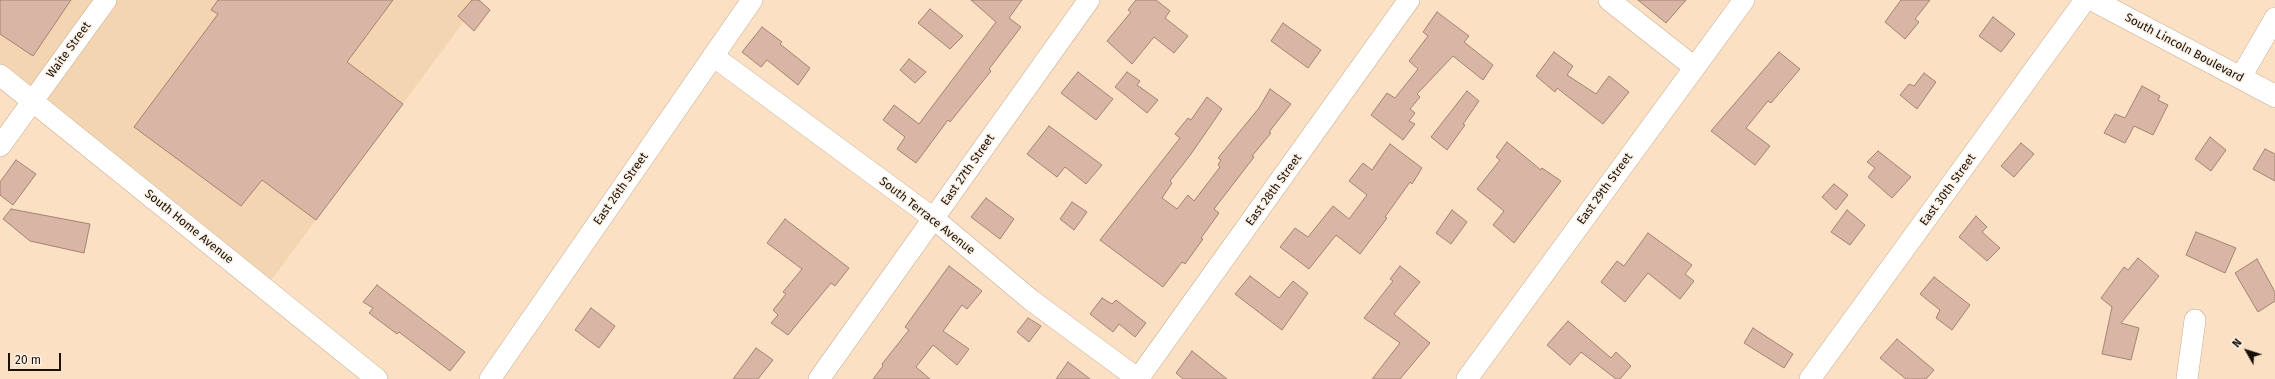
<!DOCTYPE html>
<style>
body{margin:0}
#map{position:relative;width:2275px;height:379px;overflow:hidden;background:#fbe0c4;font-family:"Fira Sans",sans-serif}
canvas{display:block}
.north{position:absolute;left:2227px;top:331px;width:40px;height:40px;-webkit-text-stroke:3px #fbf0e5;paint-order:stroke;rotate:309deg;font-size:11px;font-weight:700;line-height:16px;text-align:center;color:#191006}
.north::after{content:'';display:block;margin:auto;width:14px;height:18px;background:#191006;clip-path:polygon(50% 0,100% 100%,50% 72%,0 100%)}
.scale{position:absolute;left:8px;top:353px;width:53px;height:18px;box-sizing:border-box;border:2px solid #191006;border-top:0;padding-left:5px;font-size:12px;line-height:14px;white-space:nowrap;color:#191006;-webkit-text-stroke:3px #fbf0e5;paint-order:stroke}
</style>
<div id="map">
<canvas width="2275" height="379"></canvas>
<div class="north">N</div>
<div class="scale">20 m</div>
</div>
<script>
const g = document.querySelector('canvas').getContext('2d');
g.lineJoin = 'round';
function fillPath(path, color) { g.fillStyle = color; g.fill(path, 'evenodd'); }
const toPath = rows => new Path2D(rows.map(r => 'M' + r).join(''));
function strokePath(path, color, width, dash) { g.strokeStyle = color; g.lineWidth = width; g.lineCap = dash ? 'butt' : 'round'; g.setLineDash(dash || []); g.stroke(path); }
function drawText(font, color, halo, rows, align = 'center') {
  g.font = font + ' "Fira Sans",sans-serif'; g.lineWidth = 3; g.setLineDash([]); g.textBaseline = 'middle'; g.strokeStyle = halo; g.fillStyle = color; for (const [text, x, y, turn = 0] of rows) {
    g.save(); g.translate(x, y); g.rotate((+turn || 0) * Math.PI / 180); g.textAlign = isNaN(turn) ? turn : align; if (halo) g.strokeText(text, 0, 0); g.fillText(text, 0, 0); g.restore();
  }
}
fillPath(toPath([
 [0,0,480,0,269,283,0,67]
]), '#f4d5b2');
const building = toPath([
 [0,0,71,0,33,56,0,34,0,0],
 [218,0,393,0,347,62,403,104,316,220,262,180,241,206,134,127,218,14,211,10,218,0],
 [472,0,479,0,490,10,474,31,458,16,472,0],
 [971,0,1022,0,1009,18,1021,27,989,69,991,71,950,122,948,120,916,163,897,149,905,137,883,120,894,105,919,124,996,22,971,0],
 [1136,0,1156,0,1170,11,1165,18,1188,36,1174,53,1154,37,1132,64,1107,41,1131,12,1128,10,1136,0],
 [1638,0,1686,0,1666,23,1638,0],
 [1901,0,1930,0,1915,19,1919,22,1905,39,1885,22,1901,0],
 [930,9,963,36,950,49,918,23,930,9],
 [1437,12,1469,36,1464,42,1493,65,1483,80,1453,56,1417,94,1420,97,1410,109,1415,113,1409,121,1415,124,1403,140,1371,115,1387,93,1395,98,1418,69,1409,61,1428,36,1423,32,1437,12],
 [1993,17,2015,34,2001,52,1979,36,1993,17],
 [1283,23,1321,50,1308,68,1271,41,1283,23],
 [762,27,782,42,780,44,810,68,798,85,767,60,761,67,742,52,762,27],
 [1554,52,1573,66,1567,75,1596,94,1609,76,1629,92,1603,124,1557,88,1555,92,1536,76,1554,52],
 [1779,52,1800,69,1771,103,1768,101,1746,128,1770,146,1755,165,1711,131,1779,52],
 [909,59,926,72,915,83,900,70,909,59],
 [1078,72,1113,99,1096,120,1061,93,1078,72],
 [1127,72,1140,81,1137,85,1158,100,1147,113,1115,87,1127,72],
 [1924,73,1936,82,1917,109,1900,95,1909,84,1914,86,1924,73],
 [2142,86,2160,96,2158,100,2168,105,2153,135,2134,126,2125,143,2104,133,2115,114,2125,118,2142,86],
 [1270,89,1291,104,1269,132,1271,133,1252,156,1254,157,1214,209,1219,213,1201,238,1203,239,1185,264,1182,262,1163,287,1100,240,1180,138,1175,134,1188,118,1191,120,1207,97,1222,109,1191,154,1170,181,1172,183,1162,198,1177,209,1188,195,1194,201,1220,167,1218,165,1221,160,1218,158,1259,108,1270,89],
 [1467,91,1479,101,1463,124,1465,125,1447,150,1431,137,1467,91],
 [1049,126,1102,165,1086,184,1065,167,1057,177,1027,154,1049,126],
 [2210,137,2226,150,2211,171,2195,159,2210,137],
 [1507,142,1541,170,1542,168,1561,181,1514,243,1493,225,1504,211,1477,189,1500,160,1496,157,1507,142],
 [2021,143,2034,154,2014,177,2001,166,2021,143],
 [1390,144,1422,168,1412,184,1410,182,1385,217,1387,218,1360,254,1336,235,1309,269,1280,247,1295,228,1308,237,1333,206,1349,219,1367,195,1349,181,1363,163,1372,170,1390,144],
 [2265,149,2275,154,2275,181,2253,169,2265,149],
 [1878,151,1911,177,1892,198,1868,177,1875,168,1867,162,1878,151],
 [16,160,36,174,13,205,0,195,0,182,16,160],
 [1834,184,1848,195,1836,210,1822,197,1834,184],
 [986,198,1014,219,1000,239,971,217,986,198],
 [1072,202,1087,212,1074,230,1060,219,1072,202],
 [11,209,90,224,84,253,30,241,3,219,11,209],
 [1452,210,1467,222,1451,244,1436,233,1452,210],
 [1847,210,1865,225,1850,245,1831,232,1847,210],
 [1976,216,1987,227,1982,232,2000,248,1987,261,1959,237,1976,216],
 [785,219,849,268,835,286,831,283,788,335,771,323,778,315,773,310,786,294,783,292,802,269,767,243,785,219],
 [2196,232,2236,248,2225,273,2186,255,2196,232],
 [1648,233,1692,265,1685,274,1694,281,1680,299,1648,273,1625,302,1601,282,1617,261,1624,266,1648,233],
 [2138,258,2159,276,2121,323,2139,328,2131,360,2102,354,2112,307,2101,298,2124,267,2128,270,2138,258],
 [2257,259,2275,292,2275,301,2258,312,2235,273,2257,259],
 [949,266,982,291,967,309,962,305,943,331,969,349,957,365,933,345,916,367,930,379,873,379,883,366,882,364,909,330,905,327,949,266],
 [1400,266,1420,282,1394,314,1430,343,1400,379,1372,379,1400,343,1364,318,1393,281,1390,279,1400,266],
 [1250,276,1279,298,1293,281,1308,293,1282,330,1235,294,1250,276],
 [1934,277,1970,305,1952,330,1936,318,1940,310,1920,294,1934,277],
 [377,285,465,352,450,371,399,332,397,334,369,313,373,308,363,302,377,285],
 [1102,298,1112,304,1116,300,1146,323,1135,337,1119,324,1113,332,1090,314,1102,298],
 [591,308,615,326,599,348,575,330,591,308],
 [1028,318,1041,326,1029,342,1017,332,1028,318],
 [1568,321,1611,358,1616,352,1631,366,1620,379,1616,379,1581,352,1570,365,1547,345,1568,321],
 [1753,328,1793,354,1784,368,1744,343,1753,328],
 [1897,339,1934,370,1926,379,1906,379,1880,358,1897,339],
 [756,348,773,360,758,379,733,379,756,348],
 [1192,351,1227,379,1183,379,1176,373,1192,351],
 [1068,362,1090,379,1056,379,1068,362]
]);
fillPath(building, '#d8b5a4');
strokePath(building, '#a48373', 1);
const street = toPath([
 [1609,0,1694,67],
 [713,56,933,218,1031,300,1138,379],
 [0,75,377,379],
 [2241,77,2275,18],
 [0,146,106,0],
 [490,379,752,0],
 [819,379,1089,0],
 [1138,379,1409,0],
 [1467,379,1744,0],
 [1810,379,2085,0],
 [2187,379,2195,320]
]);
const secondary = toPath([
 [2093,0,2275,96]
]);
strokePath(street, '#c5ab90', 22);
strokePath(secondary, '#c5ab90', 23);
strokePath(street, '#fff', 21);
strokePath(secondary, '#fff', 22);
drawText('12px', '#191006', '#fbf0e5', [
 ["South Lincoln Boulevard",2184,48,28],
 ["Waite Street",69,50,-54],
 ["East 27th Street",968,170,-55],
 ["East 26th Street",621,189,-55],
 ["East 29th Street",1605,189,-54],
 ["East 28th Street",1274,190,-54],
 ["East 30th Street",1948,190,-54],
 ["South Terrace Avenue",927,216,38],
 ["South Home Avenue",189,227,39]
]);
</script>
